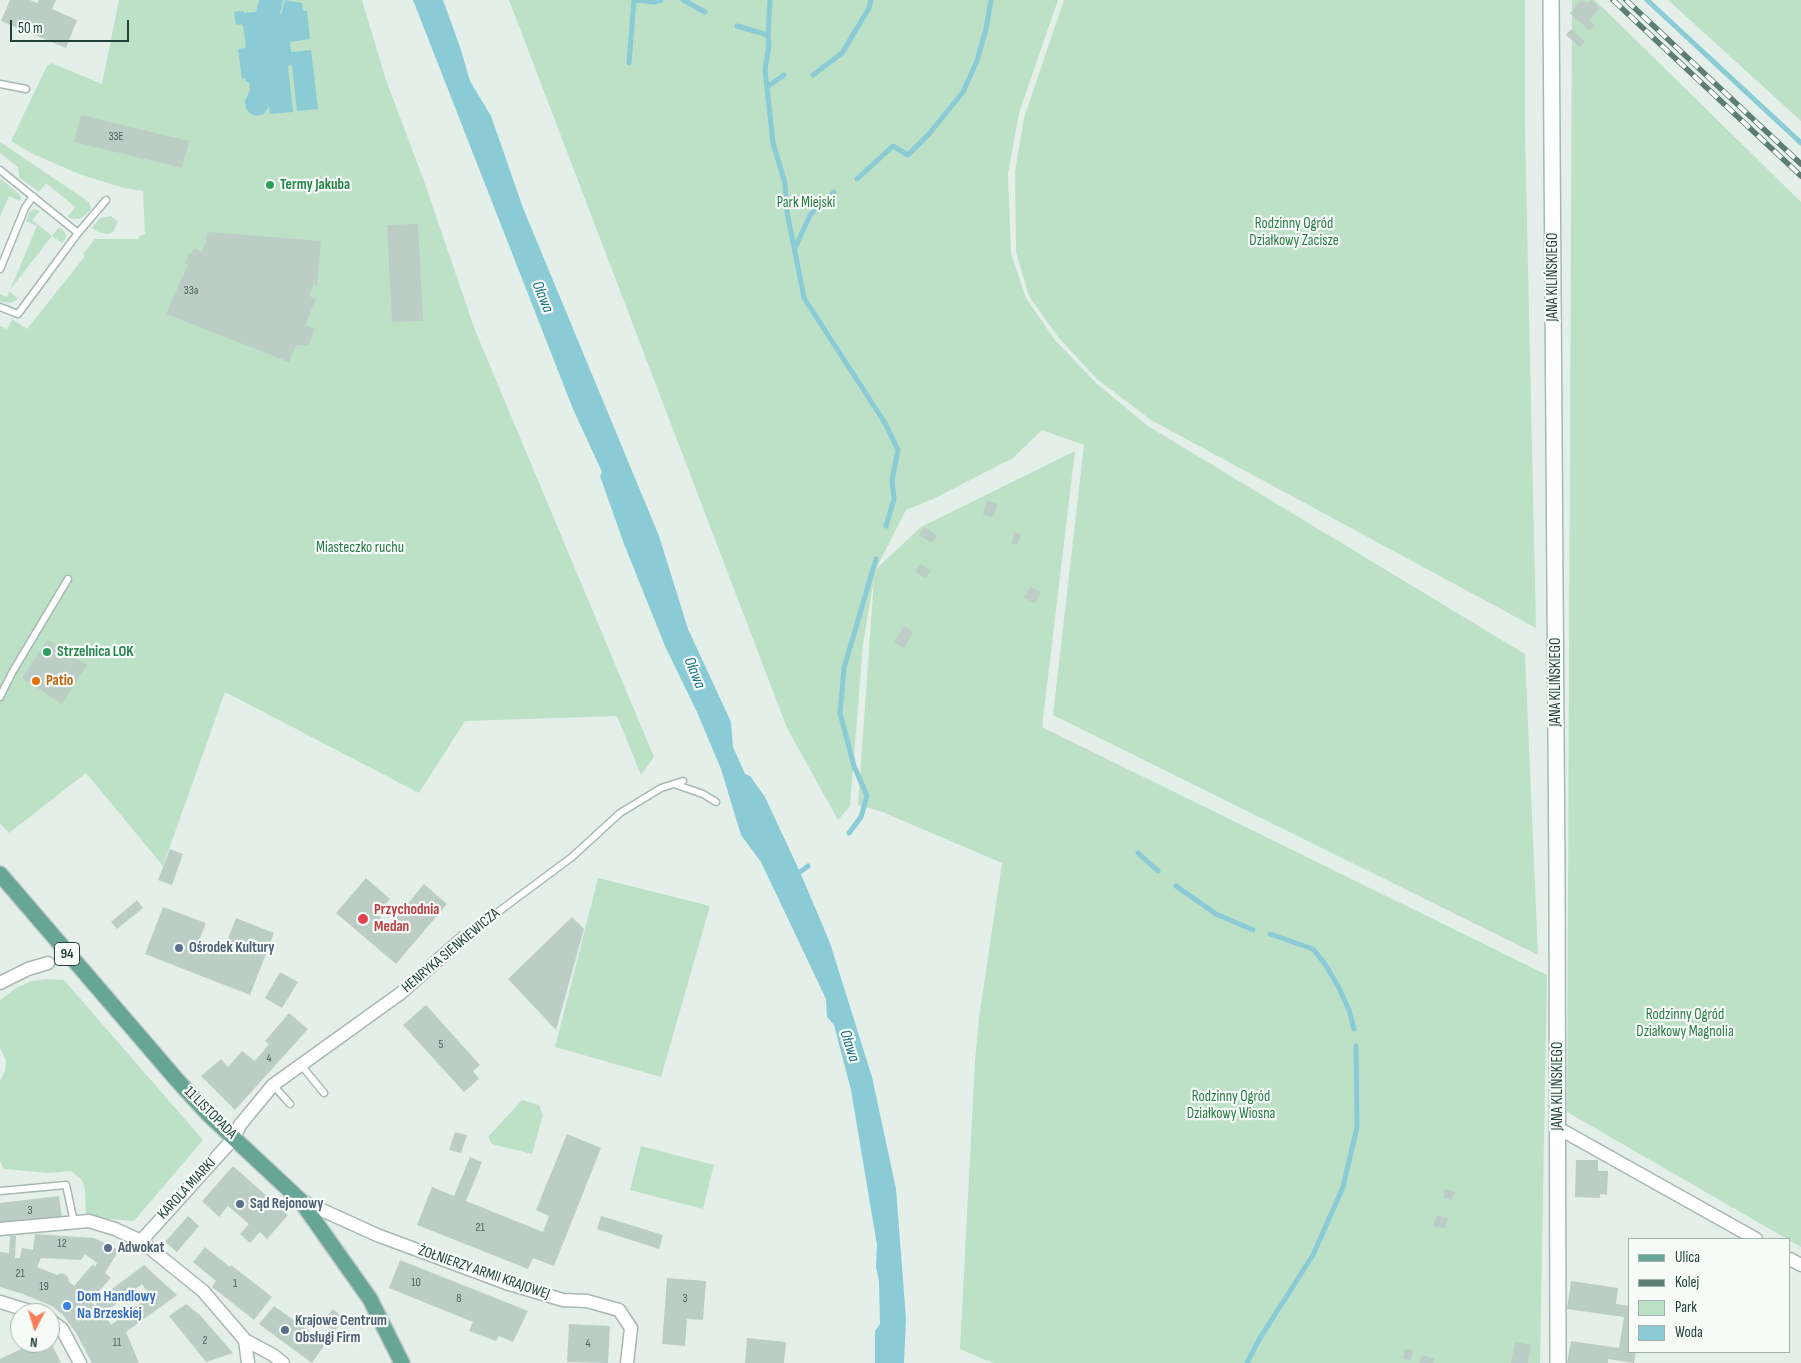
<!DOCTYPE html>
<meta charset="utf-8">
<style>
body{margin:0}
#map{position:relative;width:1801px;height:1363px;overflow:hidden;background:#e5efea;font-family:"Sofia Sans Condensed",sans-serif}
canvas{display:block}
.legend{position:absolute;left:1628px;top:1238px;width:162px;height:115px;box-sizing:border-box;background:#f6fbf8;border:1px solid #a1b1ac;margin:0;padding:6px 9px;list-style:none;font-size:15px;color:#224239}
.legend li{display:flex;align-items:center;gap:10px;height:25px}
.legend b{width:25px;border:1px solid #a1b1ac}
.north{position:absolute;left:10px;top:1303px;width:50px;height:50px;box-sizing:border-box;background:#f6fbf8;border:1px solid #a1b1ac;border-radius:50%;rotate:185deg;font-size:14px;font-weight:700;line-height:20px;text-align:center;color:#224239}
.north::after{content:'';display:block;margin:auto;width:18px;height:22px;background:#f97e58;clip-path:polygon(50% 0,100% 100%,50% 72%,0 100%)}
.scale{position:absolute;left:10px;top:20px;width:119px;height:22px;box-sizing:border-box;border:2px solid #224239;border-top:0;padding-left:6px;font-size:15px;line-height:18px;white-space:nowrap;color:#224239;-webkit-text-stroke:4px #f6fbf8;paint-order:stroke}
</style>
<div id="map">
<canvas width="1801" height="1363"></canvas>
<ul class="legend">
<li><b style="height:6px;background:#67a695"></b>Ulica</li>
<li><b style="height:6px;background:#5d7d74"></b>Kolej</li>
<li><b style="height:14px;background:#bde1c6"></b>Park</li>
<li><b style="height:14px;background:#8acbd6"></b>Woda</li>
</ul>
<div class="north">N</div>
<div class="scale">50 m</div>
</div>
<script>
const g = document.querySelector('canvas').getContext('2d');
g.lineJoin = 'round';
function fillPath(path, color) { g.fillStyle = color; g.fill(path, 'evenodd'); }
const toPath = rows => new Path2D(rows.map(r => 'M' + r).join(''));
function strokePath(path, color, width, dash) { g.strokeStyle = color; g.lineWidth = width; g.lineCap = dash ? 'butt' : 'round'; g.setLineDash(dash || []); g.stroke(path); }
function drawText(font, color, halo, rows, align = 'center') {
  g.font = font + ' "Sofia Sans Condensed",sans-serif'; g.lineWidth = 4.5; g.setLineDash([]); g.textBaseline = 'middle'; g.strokeStyle = halo; g.fillStyle = color; for (const [text, x, y, turn = 0] of rows) {
    g.save(); g.translate(x, y); g.rotate((+turn || 0) * Math.PI / 180); g.textAlign = isNaN(turn) ? turn : align; if (halo) g.strokeText(text, 0, 0); g.fillText(text, 0, 0); g.restore();
  }
}
fillPath(toPath([
 [119,0,362,0,386,80,424,181,475,330,654,757,641,775,617,716,465,721,419,793,225,692,163,866,86,773,9,833,0,823,0,326,7,329,12,319,27,329,85,256,83,254,95,239,138,239,140,236,145,234,143,191,124,188,79,174,33,154,11,141,47,66,51,63,102,84],
 [509,0,1058,0,1019,113,1008,174,1011,253,1026,298,1055,340,1095,382,1148,426,1525,654,1538,955,1053,715,1084,445,1042,430,1013,458,933,499,906,510,876,569,921,527,1075,451,1042,727,1547,975,1540,1363,993,1363,960,1349,975,1061,979,1018,1002,863,880,811,858,805,874,579,863,644,850,806,838,820,787,728],
 [1064,0,1525,0,1525,131,1536,628,1151,420,1097,379,1058,337,1029,296,1016,252,1015,171,1024,118],
 [1572,0,1595,0,1801,202,1801,1247,1790,1241,1790,1239,1787,1239,1567,1112],
 [1668,0,1801,0,1801,121],
 [0,142,89,202,91,209,86,215,79,219,69,218,68,216,75,207,46,183,39,192,19,177,18,167,0,153],
 [0,178,19,194,21,198,20,201,9,196,0,217],
 [34,209,40,211,32,220,52,236,59,227,65,232,66,238,62,243,52,236,9,291,18,299,10,303,3,302,0,301,0,294,7,297,37,226,26,221,29,213],
 [111,216,118,222,113,232,108,234,98,232,92,228,100,218],
 [598,878,710,906,661,1077,555,1047],
 [49,979,64,980,203,1140,134,1221,86,1217,85,1189,82,1180,71,1171,50,1173,4,1169,0,1161,0,1081,5,1071,6,1060,0,1048,0,1000,16,988,32,981],
 [522,1100,539,1105,543,1115,532,1154,492,1144,488,1137],
 [641,1146,714,1165,703,1209,630,1190]
]), '#bde1c6');
fillPath(toPath([
 [259,0,283,0,280,14,281,15,285,0,302,3,303,11,307,11,310,39,290,42,291,52,311,50,318,109,297,111,292,66,290,65,288,67,293,112,270,114,269,106,264,114,256,116,251,114,246,109,245,101,250,90,249,82,246,82,246,78,242,79,238,49,245,48,246,46,243,26,241,24,236,25,234,12,243,11,244,13,256,12],
 [413,0,443,0,461,50,470,81,491,116,523,208,659,536,688,629,731,722,733,747,745,774,750,776,765,797,800,872,830,943,872,1077,896,1189,906,1319,904,1363,875,1363,875,1331,880,1324,879,1281,876,1267,877,1245,851,1090,834,1025,827,1017,826,999,761,862,741,835,721,769,697,712,665,646,624,544,600,476,602,472,573,409]
]), '#8acbd6');
strokePath(toPath([
 [635,0,654,2,661,0],
 [683,0,705,12],
 [770,0,768,35,769,45,765,69,773,143,785,183,787,212,804,298,885,423,898,450,892,480,894,499,886,526],
 [1647,0,1801,143],
 [737,26,768,35],
 [629,63,634,0],
 [813,75,842,53,869,8,871,0],
 [767,87,784,75],
 [857,179,893,146,908,155,929,134,963,92,977,61,986,29,991,0],
 [795,248,810,215,834,192],
 [849,833,861,817,867,796,854,766,840,713,844,668,876,559],
 [1138,853,1158,871],
 [796,875,808,866],
 [1176,886,1216,914,1253,930],
 [1270,934,1313,949,1325,964,1338,986,1349,1010,1354,1029],
 [1247,1363,1260,1338,1313,1255,1343,1187,1357,1127,1356,1046]
]), '#8acbd6', 5);
fillPath(toPath([
 [10,0,30,0,37,3,39,0,56,0,52,9,77,20,66,48,1,21],
 [1581,0,1587,3,1591,0,1600,8,1589,20,1595,26,1590,31,1570,13],
 [1571,29,1585,41,1580,47,1566,35],
 [81,115,189,141,182,168,74,142],
 [418,224,423,321,392,322,387,225],
 [208,232,321,241,317,286,314,284,309,296,316,299,305,325,315,329,308,346,296,345,289,362,166,314,188,264,185,263,189,253,191,254,194,248,202,252,207,240,205,239],
 [986,501,998,504,993,517,983,515],
 [924,527,937,535,932,543,919,535],
 [1015,532,1021,534,1017,545,1011,543],
 [920,564,931,570,926,578,915,572],
 [1030,587,1041,592,1035,603,1024,598],
 [904,626,913,632,904,648,894,642],
 [47,640,87,665,62,704,22,678],
 [170,849,183,854,172,885,158,880],
 [366,878,390,899,377,914,390,925,424,884,447,904,396,964,336,913],
 [137,900,143,908,117,929,111,922],
 [163,907,206,923,198,943,223,952,236,918,274,933,250,995,145,954],
 [572,917,584,929,556,1030,508,979],
 [280,972,298,982,282,1008,265,998],
 [426,1005,480,1065,473,1071,479,1079,464,1092,403,1025],
 [289,1013,308,1029,235,1110,201,1076,221,1059,228,1067,242,1051,255,1061,269,1044,265,1041],
 [455,1132,467,1135,461,1153,449,1150],
 [567,1134,601,1148,554,1266,533,1258,528,1269,417,1225,432,1187,454,1196,470,1157,482,1162,466,1201,543,1232,549,1216,536,1210],
 [1576,1160,1598,1160,1598,1171,1608,1171,1607,1195,1600,1194,1600,1198,1575,1197],
 [233,1166,288,1215,267,1239,260,1232,250,1243,240,1234,249,1224,228,1206,219,1217,202,1201],
 [1445,1189,1455,1192,1452,1200,1443,1198],
 [59,1196,62,1218,0,1225,0,1203],
 [1437,1215,1448,1218,1445,1229,1433,1226],
 [188,1216,199,1226,177,1252,165,1242],
 [601,1216,663,1235,659,1249,597,1229],
 [35,1234,94,1238,119,1250,105,1273,111,1278,90,1301,96,1307,96,1301,144,1265,177,1295,126,1332,139,1363,92,1363,76,1333,63,1315,52,1306,23,1294,0,1287,0,1252,9,1253,10,1236,16,1236,15,1258,20,1258,22,1248,33,1250],
 [85,1254,97,1263,95,1267,93,1264,74,1286,68,1281,69,1280,66,1275,62,1273,57,1275,37,1267,41,1258,81,1260],
 [142,1284,150,1296,111,1325,104,1313],
 [205,1247,230,1267,231,1265,272,1297,254,1320,212,1287,216,1281,193,1262],
 [400,1260,528,1311,513,1342,499,1336,496,1341,469,1331,473,1322,389,1288],
 [667,1278,706,1281,703,1320,687,1319,685,1346,662,1344],
 [1571,1281,1618,1288,1616,1304,1630,1306,1630,1352,1636,1352,1634,1363,1608,1359,1608,1363,1567,1363,1571,1341,1619,1348,1624,1317,1567,1309],
 [186,1304,200,1315,233,1353,206,1362,169,1316],
 [274,1306,326,1343,312,1363,259,1324],
 [333,1309,344,1319,334,1332,322,1322],
 [569,1324,610,1326,608,1363,567,1362],
 [747,1338,786,1342,784,1363,745,1363],
 [50,1340,61,1363,0,1363,0,1359,34,1343,50,1343],
 [1515,1342,1531,1345,1528,1363,1511,1363],
 [1405,1349,1413,1350,1411,1360,1403,1359],
 [1422,1355,1435,1359,1433,1363,1419,1363]
]), '#bccdc6');
const lane = toPath([
 [0,84,26,89],
 [0,170,78,233,106,200],
 [0,269,25,208,33,196],
 [0,307,18,314,78,233],
 [0,697,13,671,68,579],
 [674,784,703,794,716,802],
 [463,938,572,857,620,813,661,788,683,781],
 [301,1065,324,1093],
 [273,1085,290,1104],
 [0,1191,66,1185,74,1222]
]);
const street = toPath([
 [0,983,28,969,48,963],
 [1558,1128,1756,1239],
 [300,1200,377,1235,506,1283,563,1300,587,1301,619,1310,631,1328,627,1363],
 [0,1229,89,1221,115,1229,141,1241,203,1291,245,1340,273,1355,283,1363],
 [141,1241,234,1138,240,1125,273,1085,401,993,463,938],
 [1790,1259,1801,1265],
 [0,1302,36,1313],
 [50,1320,62,1329,80,1363],
 [245,1340,248,1363]
]);
const secondary = toPath([
 [1551,0,1557,877,1558,1363]
]);
const primary = toPath([
 [0,874,177,1080,208,1114,300,1200,370,1299,402,1363]
]);
strokePath(lane, '#a7b8b1', 9);
strokePath(street, '#a7b8b1', 15);
strokePath(secondary, '#a2bbb2', 18);
strokePath(primary, '#c1cac8', 18);
strokePath(lane, '#fff', 6);
strokePath(street, '#fff', 12);
strokePath(secondary, '#fff', 15);
strokePath(primary, '#67a695', 15);
const rail = toPath([
 [1613,0,1801,176],
 [1626,0,1801,164]
]);
strokePath(rail, '#5d7d74', 5.5);
strokePath(rail, '#f6fbf8', 4, [11]);
for (const [x, y, r, color] of [
 [270,185,5,"#2e9e5b"],
 [47,652,5,"#2e9e5b"],
 [36,681,5,"#e8710a"],
 [363,919,6,"#e0444e"],
 [179,948,5,"#5c6f8a"],
 [240,1204,5,"#5c6f8a"],
 [108,1248,5,"#5c6f8a"],
 [67,1306,5,"#3f7fe0"],
 [285,1330,5,"#5c6f8a"]
]) { const dot = new Path2D(); dot.arc(x, y, r, 0, 2 * Math.PI); g.fillStyle = color; g.fill(dot); strokePath(dot, '#f6fbf8', 2); }
drawText('12px', '#48655c', null, [
 ["33E",116,137],
 ["33a",191,291],
 ["5",441,1045],
 ["4",269,1059],
 ["3",30,1211],
 ["21",480,1228],
 ["12",62,1244],
 ["21",20,1274],
 ["10",416,1283],
 ["1",235,1284],
 ["19",44,1287],
 ["8",459,1299],
 ["3",685,1299],
 ["2",205,1341],
 ["11",117,1343],
 ["4",588,1344]
]);
for (const [x, y, w] of [
 [67,954,25]
]) { const box = new Path2D(); box.roundRect(x - w / 2, y - 11.5, w, 23, 4); g.fillStyle = '#f6fbf8'; g.fill(box); strokePath(box, '#224239', 1); }
drawText('bold 14px', '#224239', null, [
 ["94",67,954]
]);
drawText('bold 15px', '#27864d', '#f6fbf8', [
 ["Termy Jakuba",280,185],
 ["Strzelnica LOK",57,652]
], 'left');
drawText('15px', '#2a7b48', '#f6fbf8', [
 ["Park Miejski",806,203],
 ["Rodzinny Ogród",1294,224],
 ["Działkowy Zacisze",1294,241],
 ["Miasteczko ruchu",360,548],
 ["Rodzinny Ogród",1685,1015],
 ["Działkowy Magnolia",1685,1032],
 ["Rodzinny Ogród",1231,1097],
 ["Działkowy Wiosna",1231,1114]
]);
drawText('15px', '#224239', '#f6fbf8', [
 ["JANA KILIŃSKIEGO",1553,277,-90],
 ["JANA KILIŃSKIEGO",1556,682,-90],
 ["HENRYKA SIENKIEWICZA",451,951,-40],
 ["JANA KILIŃSKIEGO",1558,1086,-90],
 ["11 LISTOPADA",210,1113,45],
 ["KAROLA MIARKI",187,1189,-47],
 ["ŻOŁNIERZY ARMII KRAJOWEJ",484,1273,19]
]);
drawText('bold 15px', '#c56008', '#f6fbf8', [
 ["Patio",46,681]
], 'left');
drawText('bold 15px', '#be3a42', '#f6fbf8', [
 ["Przychodnia",374,910],
 ["Medan",374,927]
], 'left');
drawText('bold 15px', '#4e5e75', '#f6fbf8', [
 ["Ośrodek Kultury",189,948],
 ["Sąd Rejonowy",250,1204],
 ["Adwokat",118,1248],
 ["Krajowe Centrum",295,1321],
 ["Obsługi Firm",295,1338]
], 'left');
drawText('bold 15px', '#366cbe', '#f6fbf8', [
 ["Dom Handlowy",77,1297],
 ["Na Brzeskiej",77,1314]
], 'left');
drawText('italic 16px', '#187182', '#f6fbf8', [
 ["Oława",542,297,68],
 ["Oława",694,673,68],
 ["Oława",849,1046,72]
]);
</script>
